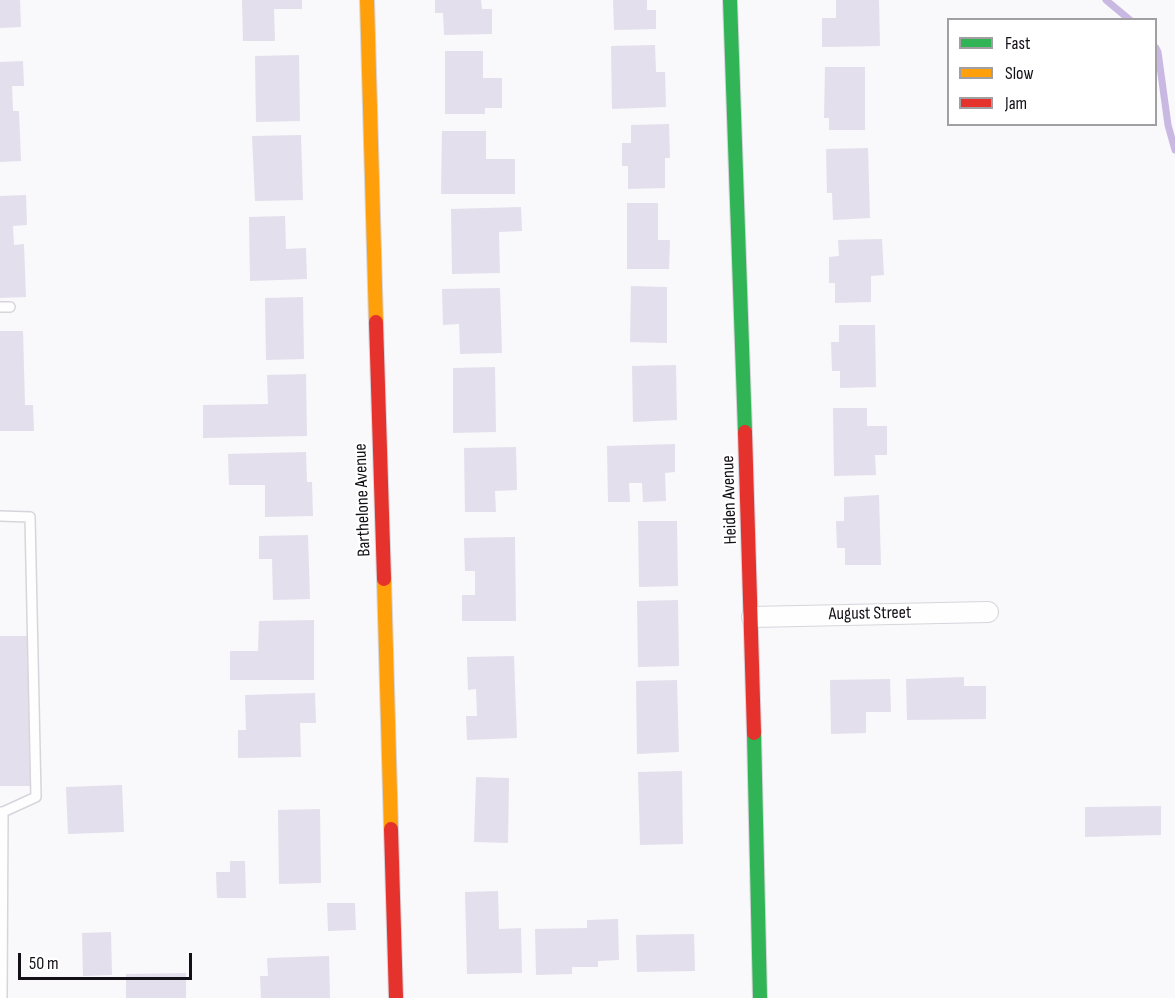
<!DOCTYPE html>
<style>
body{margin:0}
#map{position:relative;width:1175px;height:998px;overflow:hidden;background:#f9f8fb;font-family:"Sofia Sans Condensed",sans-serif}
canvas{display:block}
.legend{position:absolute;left:947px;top:18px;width:210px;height:108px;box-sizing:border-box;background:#fff;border:2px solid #a19fa2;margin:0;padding:8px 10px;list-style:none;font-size:18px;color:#131017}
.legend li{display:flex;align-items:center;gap:12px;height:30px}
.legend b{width:30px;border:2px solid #a19fa2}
.scale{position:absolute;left:18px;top:953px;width:174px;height:27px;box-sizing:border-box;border:3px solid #131017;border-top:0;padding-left:8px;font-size:18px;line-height:21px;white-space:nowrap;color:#131017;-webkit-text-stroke:4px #fff;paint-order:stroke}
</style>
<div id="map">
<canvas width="1175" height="998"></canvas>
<ul class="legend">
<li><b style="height:8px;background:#30b455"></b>Fast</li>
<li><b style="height:8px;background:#ff9f0a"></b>Slow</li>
<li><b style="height:8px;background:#e5322d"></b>Jam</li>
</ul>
<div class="scale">50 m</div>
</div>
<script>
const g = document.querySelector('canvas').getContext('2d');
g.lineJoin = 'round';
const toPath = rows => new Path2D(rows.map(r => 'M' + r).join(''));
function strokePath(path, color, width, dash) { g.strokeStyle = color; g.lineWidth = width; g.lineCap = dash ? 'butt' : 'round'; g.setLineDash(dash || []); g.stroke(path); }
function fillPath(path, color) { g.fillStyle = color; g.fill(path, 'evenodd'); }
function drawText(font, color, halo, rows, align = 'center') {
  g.font = font + ' "Sofia Sans Condensed",sans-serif'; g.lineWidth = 4.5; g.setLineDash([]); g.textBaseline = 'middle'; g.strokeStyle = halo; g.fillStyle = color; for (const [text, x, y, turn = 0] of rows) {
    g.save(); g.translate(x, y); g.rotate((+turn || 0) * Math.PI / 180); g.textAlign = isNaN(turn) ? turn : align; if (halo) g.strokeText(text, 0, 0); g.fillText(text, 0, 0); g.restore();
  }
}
strokePath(toPath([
 [1106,0,1130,20],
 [1156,48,1158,52,1168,125,1175,150]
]), '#c9b8e2', 7);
fillPath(toPath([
 [0,0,20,0,21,27,0,28],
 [242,0,302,0,302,9,274,9,275,41,243,41],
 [435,0,481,0,482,9,492,9,492,34,444,35,443,13,435,13],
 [613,0,647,0,647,10,656,10,656,29,614,30],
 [836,0,879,0,880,46,822,47,822,18,836,18],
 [655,45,656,72,665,72,666,107,612,109,611,46],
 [445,51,483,51,483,78,502,78,502,108,485,108,485,114,445,114],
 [299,55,300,121,256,122,255,56],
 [23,61,24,86,12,86,13,111,19,111,21,161,0,162,0,62],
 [825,67,865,67,865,130,829,130,829,118,824,118],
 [669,124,670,158,665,158,665,188,628,189,628,166,622,166,622,143,631,143,631,125],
 [442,131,486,131,486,159,515,159,515,194,441,194],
 [301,135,303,200,255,201,252,136],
 [868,148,870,218,833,220,832,193,827,193,826,149],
 [26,195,27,225,13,226,14,245,24,244,26,297,0,298,0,196],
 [627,203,658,203,658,240,670,240,669,269,627,269],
 [521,207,522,231,499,232,500,273,452,274,451,209],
 [285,216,286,249,306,248,307,279,250,281,249,217],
 [882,239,884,275,871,276,871,302,835,303,835,283,829,283,829,257,839,256,838,240],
 [631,286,667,287,667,343,630,342],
 [500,288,502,353,460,354,459,324,443,325,442,289],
 [303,297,304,359,266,360,265,298],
 [839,325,875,325,876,387,840,388,840,371,832,371,831,342,839,342],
 [0,331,23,331,25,405,33,405,34,431,0,431],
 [676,365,677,420,633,422,632,366],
 [495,367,496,432,453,433,453,368],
 [306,374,307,436,203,438,203,405,268,404,267,375],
 [833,408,867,408,867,426,887,426,887,455,875,455,876,475,834,476],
 [675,444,675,472,665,473,666,501,643,502,642,483,629,483,630,502,608,502,607,446],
 [516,447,517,490,495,491,496,512,465,512,464,448],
 [306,452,307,482,312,482,313,516,265,517,265,485,229,485,228,454],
 [879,495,881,565,845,565,845,548,837,548,836,521,844,521,844,497],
 [638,521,677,521,678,586,639,587],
 [308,535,310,599,273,600,272,559,259,559,259,536],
 [515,537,516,621,462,621,462,595,475,595,475,571,465,571,464,538],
 [678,600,679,666,638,667,637,601],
 [314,620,314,680,230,680,230,651,258,651,259,621],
 [0,636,36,636,38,786,0,786],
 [514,656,517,738,467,740,466,716,477,716,476,689,468,690,467,657],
 [964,677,964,686,986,686,986,719,907,720,906,679],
 [890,679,891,712,866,712,866,733,831,734,830,680],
 [677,680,679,752,637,754,636,681],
 [315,693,316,723,300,723,301,757,238,758,238,730,246,730,245,695],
 [682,771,683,844,640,845,638,772],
 [476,777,509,778,508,843,474,842],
 [122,785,124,832,68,834,66,787],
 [1161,806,1161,835,1085,837,1085,807],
 [320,809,321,883,279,884,278,810],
 [230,861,245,861,246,898,217,898,216,872,230,872],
 [498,891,499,929,521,928,522,973,467,974,465,892],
 [327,903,355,903,356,930,328,931],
 [618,919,619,960,598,961,598,967,572,967,572,974,536,975,535,929,587,928,587,920],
 [111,932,112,975,83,976,82,933],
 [694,934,695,971,637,972,636,935],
 [329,956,330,998,261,998,260,976,268,976,267,958],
 [186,973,186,998,126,998,126,974]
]), '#e4dfec');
const lane = toPath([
 [0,307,10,307],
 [0,516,30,517,36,797,3,812],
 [0,812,3,812,2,998]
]);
const street = toPath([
 [752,617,988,612]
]);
const fast = toPath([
 [730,0,745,432],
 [754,733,760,998]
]);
const slow = toPath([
 [367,0,376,322],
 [384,579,391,829]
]);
const jam = toPath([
 [376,322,384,579],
 [745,432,754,733],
 [391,829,396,998]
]);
strokePath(lane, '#d7d5db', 12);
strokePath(street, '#d7d5db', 22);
strokePath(fast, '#d7d5db', 16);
strokePath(slow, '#d7d5db', 16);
strokePath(jam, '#d7d5db', 16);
strokePath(lane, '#fefefe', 9);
strokePath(street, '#fefefe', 20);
strokePath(fast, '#30b455', 14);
strokePath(slow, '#ff9f0a', 14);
strokePath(jam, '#e5322d', 14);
drawText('18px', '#131017', '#fff', [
 ["Barthelone Avenue",363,500,-92],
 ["Heiden Avenue",730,500,-92],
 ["August Street",870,614,-1]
]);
</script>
